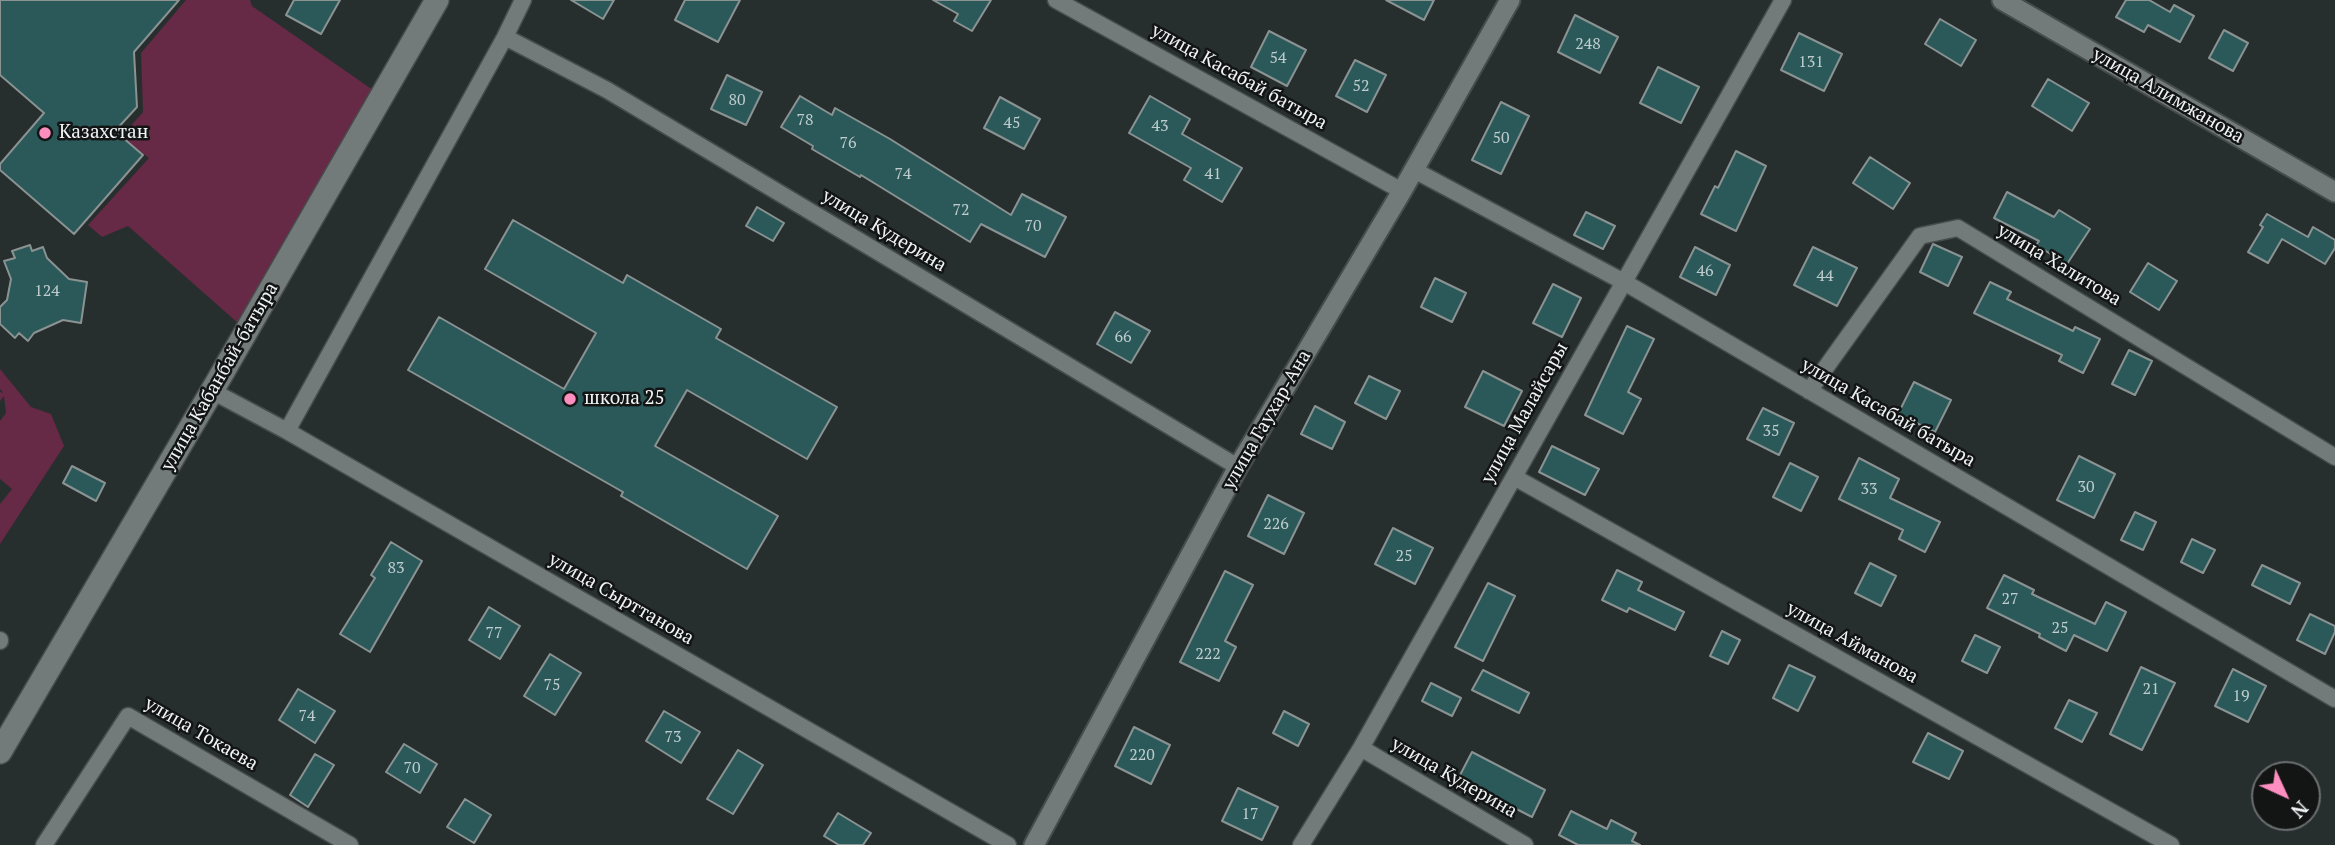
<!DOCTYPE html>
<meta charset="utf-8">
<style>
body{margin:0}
#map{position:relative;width:2335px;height:845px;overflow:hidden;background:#272e2e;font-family:"PT Serif",serif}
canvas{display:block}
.north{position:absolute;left:2251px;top:761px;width:70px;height:70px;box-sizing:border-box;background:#131515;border:2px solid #6b6e6e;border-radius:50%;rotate:135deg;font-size:19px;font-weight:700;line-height:28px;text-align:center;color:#f0f4f4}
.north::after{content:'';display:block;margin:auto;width:24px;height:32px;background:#fd8ec0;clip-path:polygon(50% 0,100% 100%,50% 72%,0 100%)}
</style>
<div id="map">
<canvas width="2335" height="845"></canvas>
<div class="north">N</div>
</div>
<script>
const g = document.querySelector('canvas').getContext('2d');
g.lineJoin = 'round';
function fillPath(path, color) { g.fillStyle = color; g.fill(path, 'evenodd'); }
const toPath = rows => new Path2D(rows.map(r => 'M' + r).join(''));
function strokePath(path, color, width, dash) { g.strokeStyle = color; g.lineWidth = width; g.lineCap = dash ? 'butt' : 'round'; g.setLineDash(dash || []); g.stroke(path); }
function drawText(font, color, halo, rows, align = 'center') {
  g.font = font + ' "PT Serif",serif'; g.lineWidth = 5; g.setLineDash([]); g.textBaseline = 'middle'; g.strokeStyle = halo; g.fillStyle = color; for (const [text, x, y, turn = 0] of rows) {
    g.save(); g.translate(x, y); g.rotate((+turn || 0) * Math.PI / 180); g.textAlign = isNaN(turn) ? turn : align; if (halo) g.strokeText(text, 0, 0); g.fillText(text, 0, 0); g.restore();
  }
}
fillPath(toPath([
 [186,0,250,0,252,6,373,90,239,324,128,226,102,237,88,225,149,158,121,137,143,112,141,53],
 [0,369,31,407,51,414,64,446,0,544,0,504,12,489,0,479,0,421,6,413,4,396,0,401,0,392,3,393,0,389]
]), '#662946');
const building = toPath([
 [0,0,179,0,134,52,137,107,115,131,143,155,74,234,0,170,0,164,44,113,0,75,0,0],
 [294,0,340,0,321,34,286,15,294,0],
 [571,0,614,0,603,19,571,0],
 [685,0,740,0,718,42,675,20,685,0],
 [933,0,991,0,972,31,954,21,958,14,933,0],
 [1386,0,1434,0,1424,20,1386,0],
 [2126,0,2149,0,2170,12,2174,5,2194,16,2180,42,2148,25,2144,32,2116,17,2126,0],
 [1575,15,1618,37,1600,73,1558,52,1575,15],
 [1940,19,1976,40,1961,66,1925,44,1940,19],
 [2224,30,2248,43,2233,71,2209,58,2224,30],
 [1269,31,1306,50,1287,86,1251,67,1269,31],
 [1799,33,1842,54,1824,91,1781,70,1799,33],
 [1355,60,1386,75,1367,112,1336,96,1355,60],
 [1658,67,1699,87,1681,123,1640,103,1658,67],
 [727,75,762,92,746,125,711,109,727,75],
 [2048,79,2089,103,2072,131,2032,106,2048,79],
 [800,96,832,115,835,108,890,139,1011,215,1022,194,1066,217,1045,257,981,224,970,242,861,175,860,177,812,149,813,146,781,127,800,96],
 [1150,96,1190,119,1182,134,1242,168,1222,202,1184,180,1191,168,1129,133,1150,96],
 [1000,97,1040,119,1024,149,984,128,1000,97],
 [1501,102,1529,116,1501,174,1472,160,1501,102],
 [1736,151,1766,166,1736,231,1701,214,1715,186,1718,188,1736,151],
 [1870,157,1910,183,1893,209,1853,183,1870,157],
 [2007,192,2054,217,2059,210,2090,229,2067,264,2036,245,2039,241,1994,218,2007,192],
 [757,207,784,223,773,241,746,226,757,207],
 [1586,212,1615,226,1603,249,1574,235,1586,212],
 [2267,214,2308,237,2313,227,2335,240,2335,248,2325,264,2282,239,2268,263,2248,252,2263,227,2260,225,2267,214],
 [513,220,623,283,627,275,721,329,716,338,837,407,807,459,687,390,655,446,778,516,747,569,621,496,623,492,408,370,439,317,564,389,596,333,485,269,513,220],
 [1933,244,1962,257,1948,286,1920,272,1933,244],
 [30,245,32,251,43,247,47,258,69,279,87,282,81,323,63,320,34,333,28,341,19,333,15,338,0,324,0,307,7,300,11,279,4,261,15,258,12,251,30,245],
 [1695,247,1730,265,1716,295,1680,277,1695,247],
 [1813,247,1857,268,1837,306,1794,285,1813,247],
 [2148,263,2177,281,2159,310,2130,292,2148,263],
 [1435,278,1466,293,1452,322,1421,307,1435,278],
 [1990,282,2011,292,2007,299,2073,331,2075,327,2100,339,2083,373,2059,361,2062,355,1974,313,1990,282],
 [1553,284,1581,298,1562,337,1533,323,1553,284],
 [1115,312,1150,331,1131,363,1097,344,1115,312],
 [1627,326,1654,339,1628,392,1641,399,1623,434,1585,415,1627,326],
 [2129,350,2152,361,2135,395,2112,384,2129,350],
 [1483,371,1522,391,1504,426,1465,407,1483,371],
 [1369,376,1400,391,1386,419,1355,403,1369,376],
 [1914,382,1951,400,1935,432,1898,414,1914,382],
 [1315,406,1345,422,1332,449,1301,434,1315,406],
 [1763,408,1794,423,1779,455,1747,439,1763,408],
 [1552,446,1599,469,1585,495,1539,472,1552,446],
 [2079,456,2115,474,2094,518,2057,500,2079,456],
 [1859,458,1899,479,1890,498,1940,522,1925,552,1899,539,1903,530,1839,499,1859,458],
 [1790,463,1818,477,1801,511,1773,497,1790,463],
 [72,466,105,483,96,501,63,483,72,466],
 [1268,495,1304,513,1284,554,1248,536,1268,495],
 [2135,512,2156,522,2143,550,2121,540,2135,512],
 [1393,528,1433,548,1415,584,1375,564,1393,528],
 [2192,539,2215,550,2203,573,2181,562,2192,539],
 [391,542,422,561,370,652,340,634,375,578,371,575,391,542],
 [1870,563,1896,576,1881,606,1855,593,1870,563],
 [2262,565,2300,583,2290,604,2252,585,2262,565],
 [1617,570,1642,582,1638,590,1684,612,1675,630,1629,608,1627,612,1602,600,1617,570],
 [1225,571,1253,585,1225,641,1236,647,1219,681,1180,662,1225,571],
 [2004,575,2034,590,2032,594,2095,624,2106,602,2126,612,2107,651,2074,635,2066,651,2039,637,2040,634,1987,608,2004,575],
 [1488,583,1515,596,1483,661,1455,647,1488,583],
 [489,607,520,626,500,659,469,640,489,607],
 [2310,614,2335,626,2335,632,2325,654,2297,640,2310,614],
 [1722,631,1740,640,1728,664,1710,656,1722,631],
 [1975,635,2000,647,1987,673,1962,661,1975,635],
 [550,654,581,673,555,715,524,696,550,654],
 [1789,665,1815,677,1798,711,1773,698,1789,665],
 [2141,667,2175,683,2142,750,2110,734,2141,667],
 [2233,669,2266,686,2248,722,2215,706,2233,669],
 [1483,670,1529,693,1519,713,1472,690,1483,670],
 [1431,683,1461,698,1452,716,1422,701,1431,683],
 [298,689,335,711,315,743,279,720,298,689],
 [2069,700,2097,713,2082,742,2055,728,2069,700],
 [664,711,700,732,681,763,646,741,664,711],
 [1284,711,1309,724,1298,746,1273,733,1284,711],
 [1134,727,1170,745,1151,784,1115,766,1134,727],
 [1928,733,1963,751,1949,779,1913,762,1928,733],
 [404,744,437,764,420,793,386,772,404,744],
 [738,750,763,765,733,814,707,799,738,750],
 [1472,752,1545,790,1532,817,1458,779,1472,752],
 [315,754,334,765,308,807,290,795,315,754],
 [1238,788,1278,807,1262,840,1222,821,1238,788],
 [465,799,491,815,474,843,447,827,465,799],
 [1571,811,1607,829,1611,820,1636,833,1632,841,1640,845,1578,845,1559,835,1571,811],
 [838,813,871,833,863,845,839,845,824,836,838,813]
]);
fillPath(building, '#2b595a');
strokePath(building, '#8a9292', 2);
const minor = toPath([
 [1056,0,1402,191],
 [505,37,607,90,1238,467],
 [1414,170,1624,282,2335,699],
 [212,391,287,431,1008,845],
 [1809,391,1920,236,1958,228,2335,457],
 [287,431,505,37,523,0],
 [1514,477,2171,845],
 [0,640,0,641],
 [1361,748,1525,845],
 [44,845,128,716,350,845],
 [1301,845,1361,748,1783,0]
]);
const tertiary = toPath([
 [2002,0,2335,192],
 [1034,845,1238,467,1402,191,1510,0]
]);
const secondary = toPath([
 [0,752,212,391,437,0]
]);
strokePath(minor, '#464b4b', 19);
strokePath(tertiary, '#464b4b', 23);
strokePath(secondary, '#464b4b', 26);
strokePath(minor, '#737a7a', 16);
strokePath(tertiary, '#737a7a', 19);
strokePath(secondary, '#737a7a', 23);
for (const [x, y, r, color] of [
 [45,133,7,"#fd8ec0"],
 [570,399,7,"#fd8ec0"]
]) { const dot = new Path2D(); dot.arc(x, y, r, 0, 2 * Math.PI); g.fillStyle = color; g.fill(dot); strokePath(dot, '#131515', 2.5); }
drawText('16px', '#bfcdce', null, [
 ["248",1588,44],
 ["54",1278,58],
 ["131",1811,62],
 ["52",1361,86],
 ["80",737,100],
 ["78",805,120],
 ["45",1012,123],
 ["43",1160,126],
 ["50",1501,138],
 ["76",848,143],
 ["74",903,174],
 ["41",1213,174],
 ["72",961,210],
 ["70",1033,226],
 ["46",1705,271],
 ["44",1825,276],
 ["124",47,291],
 ["66",1123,337],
 ["35",1771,431],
 ["30",2086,487],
 ["33",1869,489],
 ["226",1276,524],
 ["25",1404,556],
 ["83",396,568],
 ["27",2010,599],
 ["25",2060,628],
 ["77",494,633],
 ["222",1208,654],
 ["75",552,685],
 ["21",2151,689],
 ["19",2241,696],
 ["74",307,716],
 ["73",673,737],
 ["220",1142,755],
 ["70",412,768],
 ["17",1250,814]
]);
drawText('19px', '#f0f4f4', '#131515', [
 ["улица Касабай батыра",1239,77,29],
 ["улица Алимжанова",2168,96,30],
 ["улица Кудерина",884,231,31],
 ["улица Халитова",2059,265,31],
 ["улица Кабанбай-батыра",220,377,-60],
 ["улица Малайсары",1525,413,-61],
 ["улица Касабай батыра",1888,413,30],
 ["улица Гаухар-Ана",1267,420,-60],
 ["улица Сырттанова",621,599,30],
 ["улица Айманова",1852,643,29],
 ["улица Токаева",201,734,30],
 ["улица Кудерина",1454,778,30]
]);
drawText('19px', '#f0f4f4', '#131515', [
 ["Казахстан",59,133],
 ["школа 25",584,399]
], 'left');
</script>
